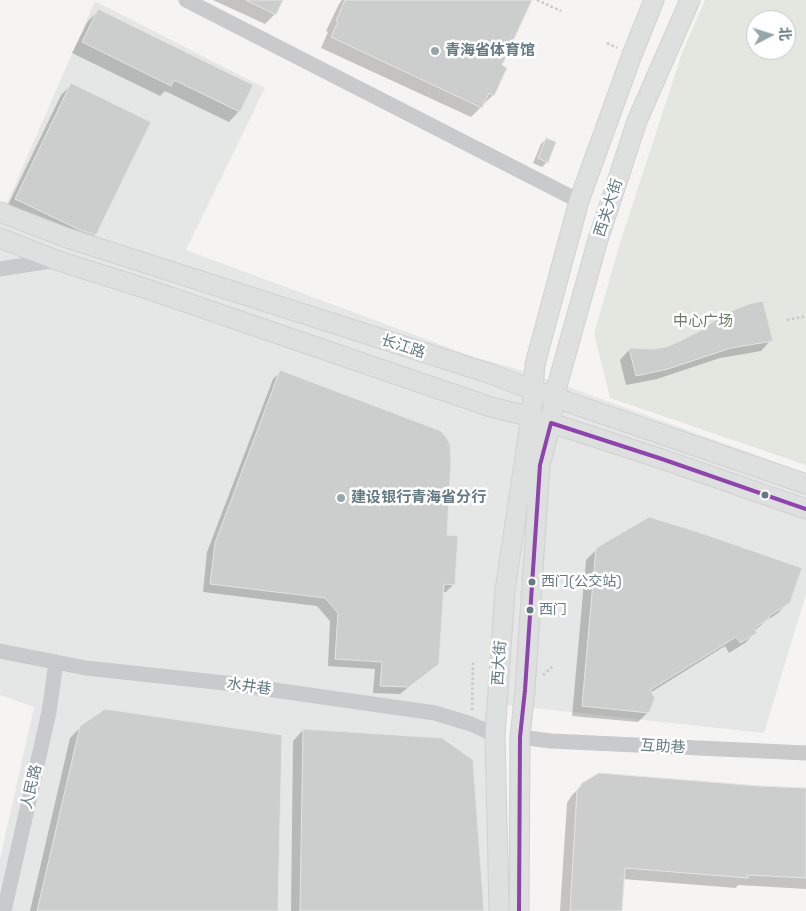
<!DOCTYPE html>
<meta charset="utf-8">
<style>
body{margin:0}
#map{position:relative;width:806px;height:911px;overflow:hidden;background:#f5f4f3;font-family:"Space Grotesk","Noto Sans SC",sans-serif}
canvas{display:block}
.north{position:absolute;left:746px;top:10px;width:50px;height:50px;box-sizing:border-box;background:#fff;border:1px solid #c1cacd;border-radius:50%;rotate:85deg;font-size:14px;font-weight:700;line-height:20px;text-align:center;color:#657a83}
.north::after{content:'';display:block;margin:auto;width:18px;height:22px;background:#97a5aa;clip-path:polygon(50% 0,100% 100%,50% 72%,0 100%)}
</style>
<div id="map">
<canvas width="806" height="911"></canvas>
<div class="north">北</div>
</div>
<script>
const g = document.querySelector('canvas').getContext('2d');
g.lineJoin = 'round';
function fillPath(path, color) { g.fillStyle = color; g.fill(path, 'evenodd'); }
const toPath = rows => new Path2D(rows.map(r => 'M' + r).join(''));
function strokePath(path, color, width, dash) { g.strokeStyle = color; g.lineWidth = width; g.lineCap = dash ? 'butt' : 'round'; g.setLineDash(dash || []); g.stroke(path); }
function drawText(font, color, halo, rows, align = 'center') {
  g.font = font + ' "Space Grotesk","Noto Sans SC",sans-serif'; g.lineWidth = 5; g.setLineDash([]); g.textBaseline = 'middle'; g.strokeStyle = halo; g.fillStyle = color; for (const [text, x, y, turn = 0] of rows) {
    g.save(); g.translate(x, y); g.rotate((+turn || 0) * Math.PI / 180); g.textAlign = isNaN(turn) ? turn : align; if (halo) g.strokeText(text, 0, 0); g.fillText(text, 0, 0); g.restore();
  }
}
fillPath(toPath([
 [95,1,265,88,186,250,474,357,524,371,806,473,806,594,764,733,497,704,491,911,0,911,0,859,34,707,0,695,0,219]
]), '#e5e6e6');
fillPath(toPath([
 [705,0,806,0,806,465,610,398,594,334,620,243,682,53],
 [756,20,786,20,786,50,756,50]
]), '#e4e6e0');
fillPath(toPath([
 [213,0,282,0,275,14,265,24],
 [342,0,531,0,500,66,493,95,471,117,321,48,328,32,326,31,339,4],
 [98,11,239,111,229,122,165,91,160,96,72,53,88,21],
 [71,85,149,123,95,235,84,245,6,209,61,95],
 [546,139,547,162,542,167,533,163,541,144],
 [690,339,771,340,761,351,720,358,657,379,626,385,620,360,630,349,653,350,666,348],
 [281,372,445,537,454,584,446,592,442,592,429,671,400,694,373,693,375,669,328,666,330,621,317,606,203,592,207,552,273,379],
 [597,549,789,602,778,613,766,621,754,631,755,633,745,643,729,653,725,646,650,693,648,712,638,722,572,716,586,560],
 [81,727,277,911,30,911,70,738],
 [303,730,483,911,291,911,293,741],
 [583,784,806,789,806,889,738,885,736,888,623,879,621,911,560,911,567,803,572,795]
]), '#0003');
const building = toPath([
 [246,0,283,0,276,15,246,0],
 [345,0,532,0,502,65,507,68,494,96,489,93,482,108,331,37,338,22,336,21,345,0],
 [98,9,253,85,240,112,174,80,171,86,82,42,98,9],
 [71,83,151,122,96,235,80,230,15,199,71,83],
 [546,138,556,142,548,163,538,158,546,138],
 [763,301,773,341,731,348,668,369,636,376,629,348,653,349,666,347,678,342,700,331,724,314,749,304,763,301],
 [280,370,441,431,446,437,450,444,451,460,447,535,458,536,455,585,444,584,439,664,409,687,380,686,382,662,335,659,338,613,325,598,210,584,215,543,280,370],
 [649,517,698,532,802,568,790,603,769,616,770,618,754,628,757,633,740,643,736,637,650,690,655,698,649,713,582,706,596,548,649,517],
 [105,709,282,735,278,911,37,911,80,726,105,709],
 [303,729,442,738,473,760,484,911,300,911,303,729],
 [599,773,760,786,806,788,806,878,748,875,748,878,625,868,622,911,570,911,577,791,582,783,599,773]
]);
fillPath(building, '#cccece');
strokePath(building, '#e4e4e3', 1);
const major = toPath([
 [0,212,64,237,491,374,533,390,806,484],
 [0,238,56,260,147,289,491,407,531,417,551,423,662,459,806,509],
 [499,911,495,735,505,590,531,417,535,364,579,201,632,55,654,0],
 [519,911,520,737,525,690,540,465,551,423,554,397,597,243,637,121,690,0]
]);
strokePath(major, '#d1d1d1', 21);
strokePath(toPath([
 [537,0,561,11],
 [607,43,617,48],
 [787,320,806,316],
 [543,675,552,667],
 [472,710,473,660]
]), '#c7c8c8', 2.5, [2.5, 2.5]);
strokePath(toPath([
 [186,0,579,201],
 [0,269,56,260],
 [0,651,86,668,225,683,435,713,471,724,495,735],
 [520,737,551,741,806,753],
 [4,911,49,712,56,662]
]), '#c9cacb', 15);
strokePath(major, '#dedfdf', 19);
strokePath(toPath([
 [519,911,520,737,525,690,540,465,551,423,662,459,806,509]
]), '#8e44ad', 4);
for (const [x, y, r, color] of [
 [435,51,5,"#97a5aa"],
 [765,495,4.5,"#657a83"],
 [341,498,5,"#97a5aa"],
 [532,582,4.5,"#657a83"],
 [530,610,4.5,"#657a83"]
]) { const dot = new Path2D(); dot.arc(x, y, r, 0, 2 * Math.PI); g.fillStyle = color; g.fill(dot); strokePath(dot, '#fff', 2); }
drawText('14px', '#657a83', '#fff', [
 ["西门(公交站)",541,582],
 ["西门",539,610]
], 'left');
drawText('bold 15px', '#657a83', '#fff', [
 ["青海省体育馆",445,51],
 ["建设银行青海省分行",351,498]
], 'left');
drawText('15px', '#657a83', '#fff', [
 ["西关大街",609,208,-72],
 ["长江路",403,347,18],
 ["西大街",500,663,-86],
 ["水井巷",249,687,8],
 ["互助巷",663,747,3],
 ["人民路",32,787,-77]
]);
drawText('15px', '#6c7a64', '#fff', [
 ["中心广场",703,322]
]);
</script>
